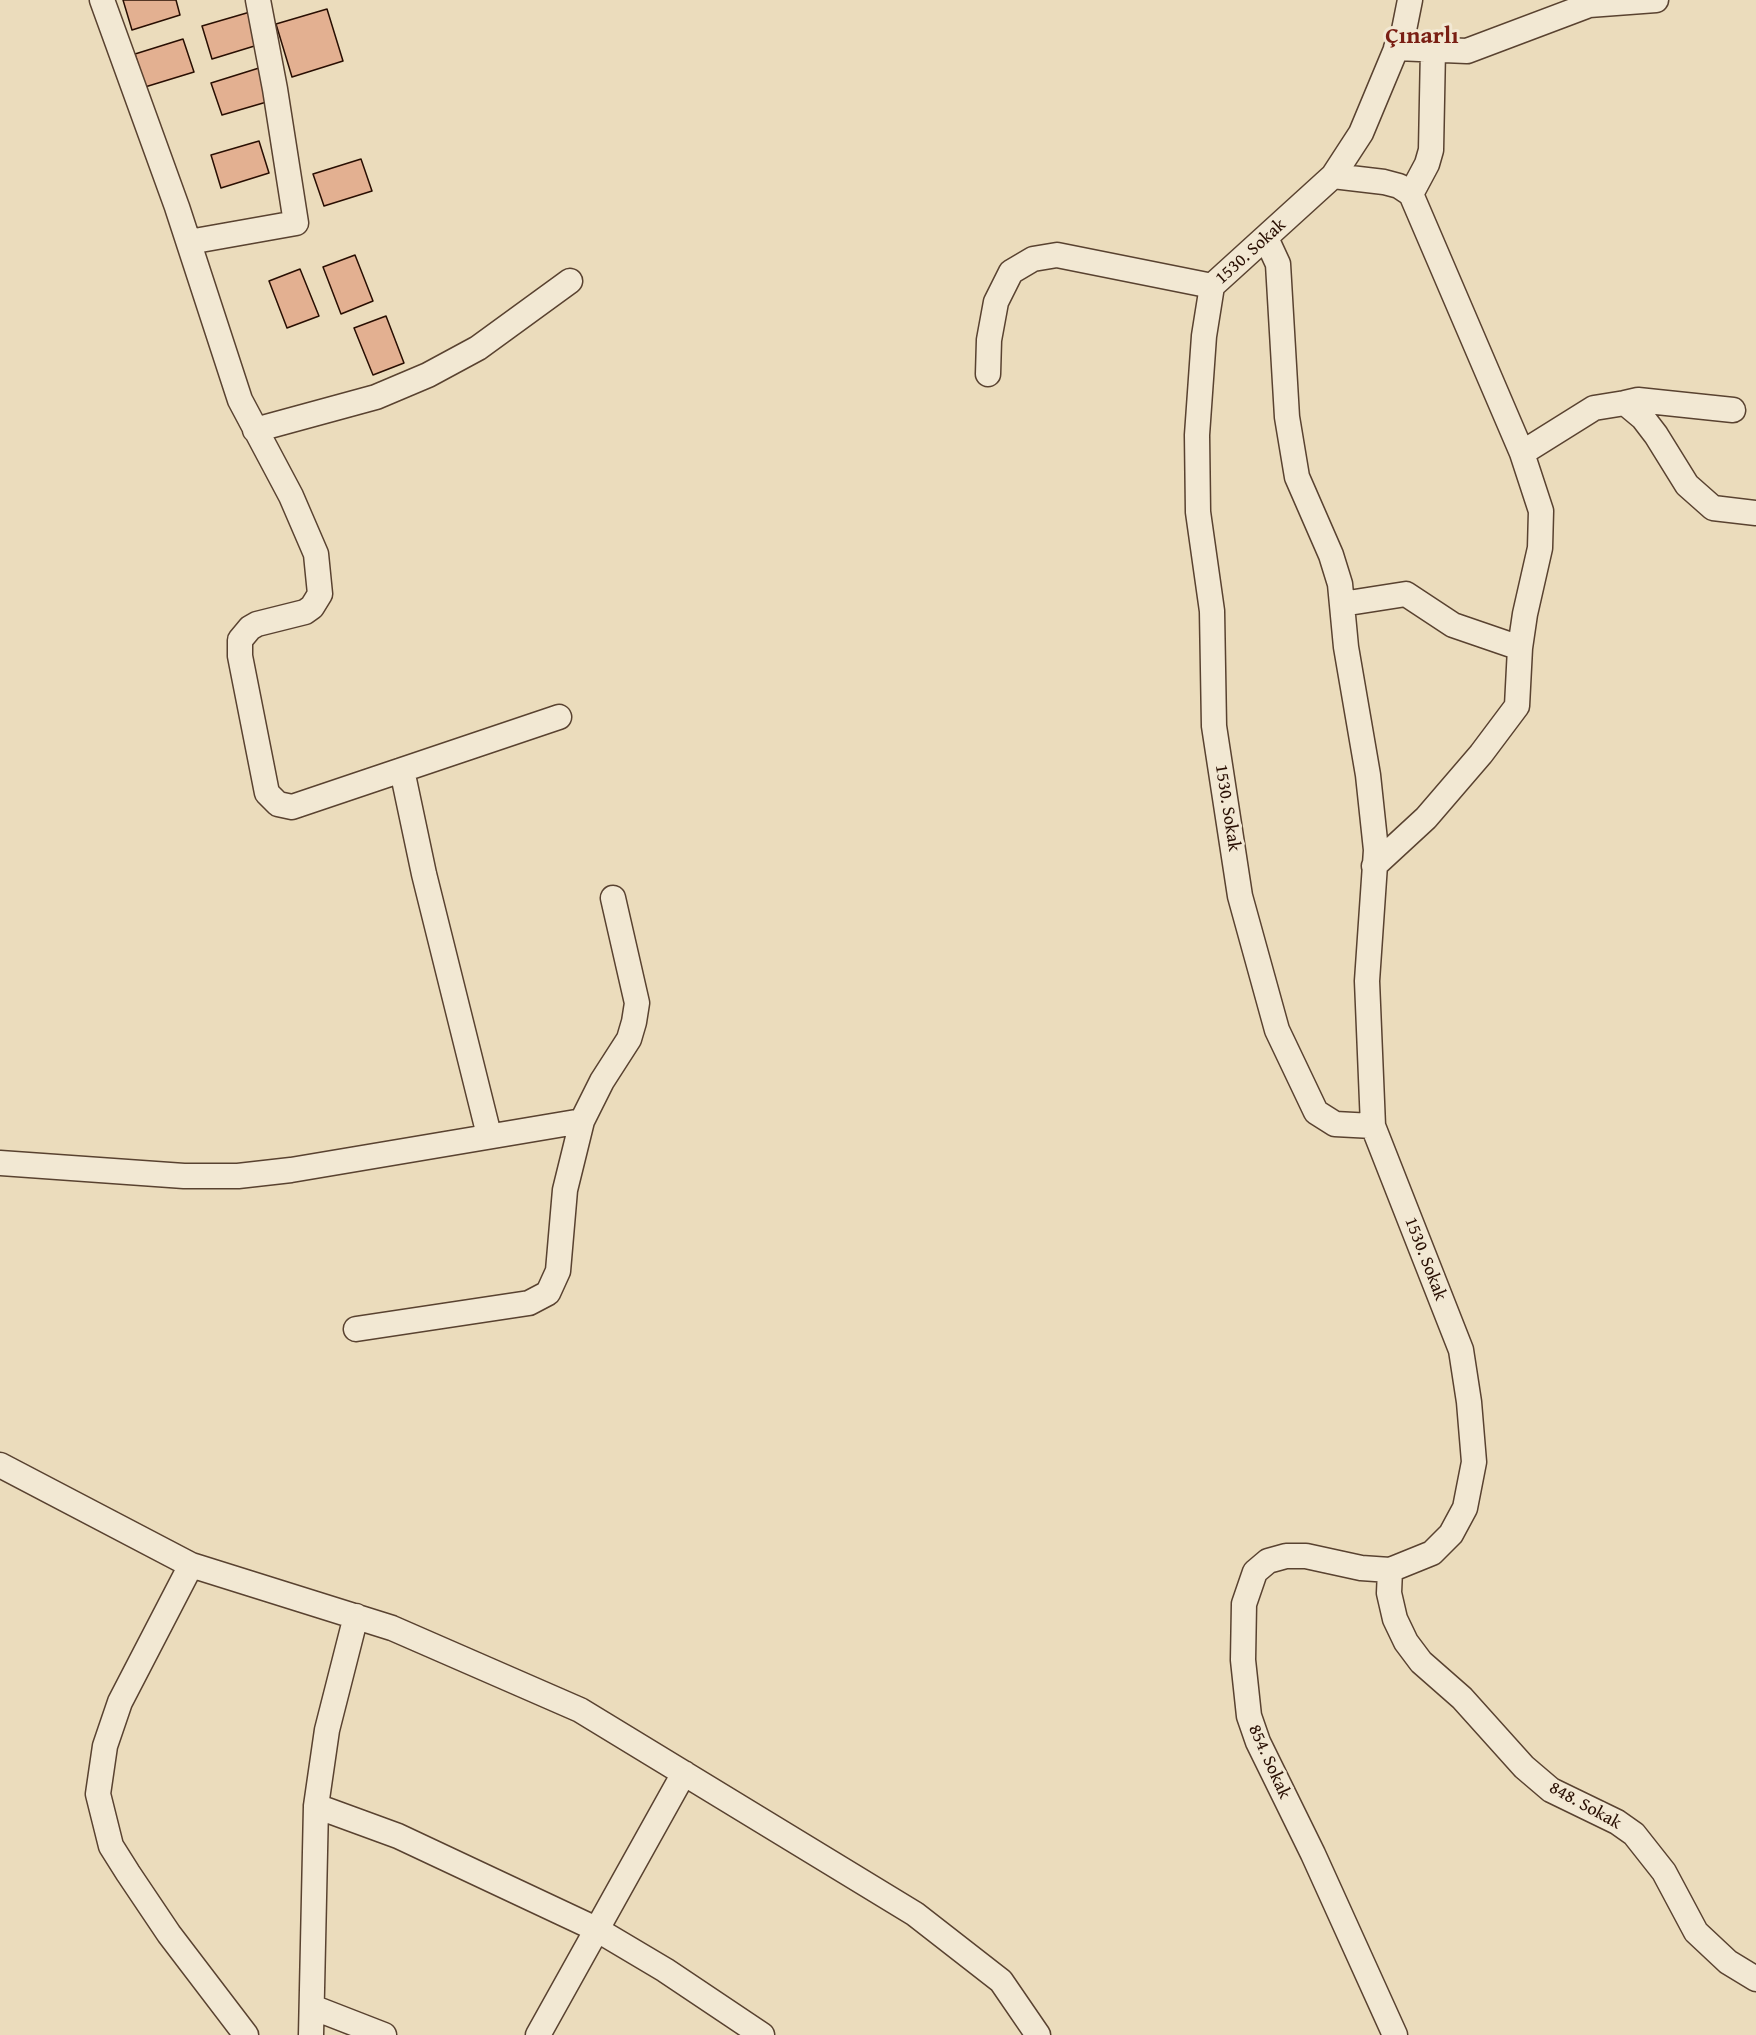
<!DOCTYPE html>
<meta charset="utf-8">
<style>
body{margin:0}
canvas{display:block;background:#ebdcbc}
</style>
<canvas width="1756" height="2035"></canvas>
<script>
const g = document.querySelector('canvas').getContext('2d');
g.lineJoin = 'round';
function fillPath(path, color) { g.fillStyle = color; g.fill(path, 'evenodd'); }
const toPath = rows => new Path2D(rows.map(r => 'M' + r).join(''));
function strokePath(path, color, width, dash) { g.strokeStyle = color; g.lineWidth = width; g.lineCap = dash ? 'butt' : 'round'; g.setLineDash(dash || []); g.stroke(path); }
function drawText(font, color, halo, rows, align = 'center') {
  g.font = font + ' "Gentium Book Plus",serif'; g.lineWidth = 6; g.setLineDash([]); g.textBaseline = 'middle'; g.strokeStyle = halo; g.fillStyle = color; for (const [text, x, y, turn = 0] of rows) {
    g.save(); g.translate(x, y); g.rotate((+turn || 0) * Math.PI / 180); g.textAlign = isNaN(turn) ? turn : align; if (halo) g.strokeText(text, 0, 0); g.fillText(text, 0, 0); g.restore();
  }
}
const building = toPath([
 [123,0,176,0,180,15,132,30,123,0],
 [327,9,343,61,292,77,276,24,327,9],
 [250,12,261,44,212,59,202,26,250,12],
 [183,39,194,72,145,87,135,54,183,39],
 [259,68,270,101,222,115,211,83,259,68],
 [259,141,269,173,221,188,211,155,259,141],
 [361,159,372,191,324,206,313,174,361,159],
 [355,255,373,301,341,314,323,267,355,255],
 [300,269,319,316,287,328,269,281,300,269],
 [386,316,404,363,373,375,354,328,386,316]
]);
fillPath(building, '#e3b091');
strokePath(building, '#280e02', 1.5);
const street = toPath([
 [102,0,177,207,240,400,291,496,316,554,320,594,312,607,305,612,257,624,250,628,240,640,240,656,267,793,278,804,292,807,559,717],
 [1396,48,1467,51,1589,5,1656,0],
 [1333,176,1384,182,1399,186,1411,194,1522,453,1541,511,1540,548,1525,614,1520,648,1517,706,1481,754,1426,818,1374,866],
 [1411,194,1427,164,1431,150,1433,49],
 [1266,238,1278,264,1287,417,1297,477,1331,555,1340,584,1346,647,1368,775,1376,850,1367,981,1373,1126],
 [189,242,296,223,275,89,258,0],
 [988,374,989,340,996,302,1011,272,1033,259,1057,255,1212,286],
 [1625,403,1638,400,1733,410],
 [255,430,376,397,428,375,478,348,570,281],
 [1522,453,1594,408,1625,403,1643,418,1656,435,1687,485,1713,508,1756,513],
 [1342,604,1406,594,1453,625,1520,648],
 [402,770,424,874,489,1135],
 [0,1163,184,1176,238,1176,291,1170,582,1121],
 [356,1329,529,1303,548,1293,558,1271,565,1190,582,1121,602,1081,629,1039,634,1022,637,1003,613,898],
 [0,1465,191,1565,392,1628,580,1710,915,1914,1001,1981,1038,2035],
 [191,1565,120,1702,105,1746,98,1794,111,1846,128,1873,169,1934,246,2035],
 [1390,1570,1389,1593,1395,1619,1406,1642,1421,1662,1462,1698,1524,1767,1551,1790,1617,1822,1634,1834,1664,1872,1696,1932,1728,1962,1756,1979],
 [316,1806,398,1836,596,1929,665,1970,762,2035],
 [312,2007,384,2035],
 [311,2035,316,1806,327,1730,356,1616],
 [538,2035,684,1773],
 [1395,2035,1313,1854,1258,1742,1249,1716,1243,1660,1244,1604,1255,1572,1268,1561,1286,1556,1306,1556,1361,1568,1390,1570,1432,1553,1451,1534,1465,1508,1474,1462,1469,1402,1461,1350,1373,1126,1335,1124,1316,1112,1277,1030,1240,896,1214,726,1212,611,1198,512,1197,435,1204,336,1212,286,1333,176,1361,133,1404,30,1410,0]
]);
strokePath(street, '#594230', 27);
strokePath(street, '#f2e8d3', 24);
drawText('18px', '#280e02', '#f2e8d3', [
 ["1530. Sokak",1251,252,-42],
 ["1530. Sokak",1227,808,81],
 ["1530. Sokak",1425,1259,69],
 ["854. Sokak",1269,1762,66],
 ["848. Sokak",1585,1806,29]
]);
drawText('bold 24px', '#7a1f14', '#f2e8d3', [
 ["Çınarlı",1422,37]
]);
</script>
